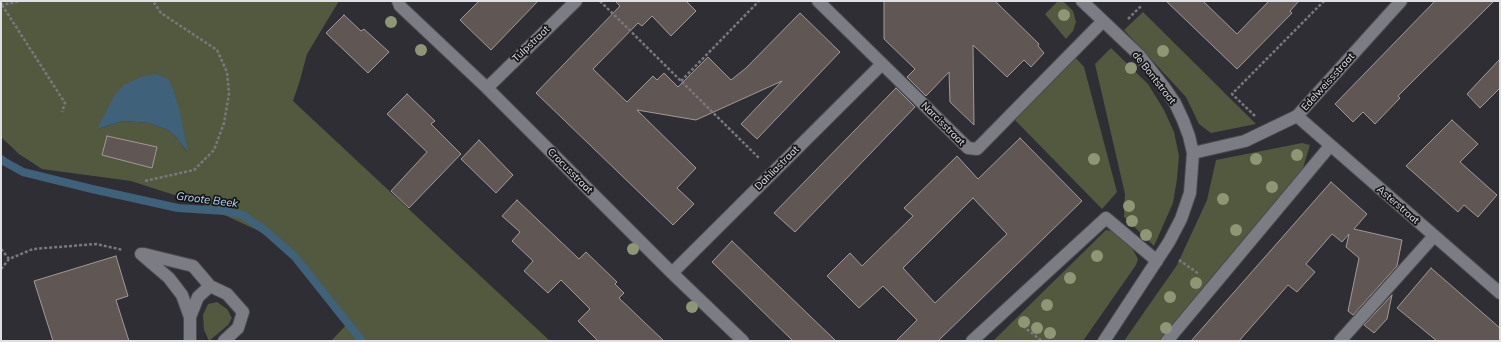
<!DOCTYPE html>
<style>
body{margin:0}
#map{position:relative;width:1501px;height:342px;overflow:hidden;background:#2e2e34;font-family:Mulish,sans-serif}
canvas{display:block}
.frame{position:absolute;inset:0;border:2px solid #e0e0e4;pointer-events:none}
</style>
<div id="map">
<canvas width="1501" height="342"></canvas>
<div class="frame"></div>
</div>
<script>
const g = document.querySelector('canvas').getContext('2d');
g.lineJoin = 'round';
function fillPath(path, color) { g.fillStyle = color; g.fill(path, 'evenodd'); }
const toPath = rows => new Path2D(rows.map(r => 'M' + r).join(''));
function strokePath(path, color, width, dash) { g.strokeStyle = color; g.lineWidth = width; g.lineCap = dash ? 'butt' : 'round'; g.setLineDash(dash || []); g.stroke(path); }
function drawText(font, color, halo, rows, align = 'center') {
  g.font = font + ' Mulish,sans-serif'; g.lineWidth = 3.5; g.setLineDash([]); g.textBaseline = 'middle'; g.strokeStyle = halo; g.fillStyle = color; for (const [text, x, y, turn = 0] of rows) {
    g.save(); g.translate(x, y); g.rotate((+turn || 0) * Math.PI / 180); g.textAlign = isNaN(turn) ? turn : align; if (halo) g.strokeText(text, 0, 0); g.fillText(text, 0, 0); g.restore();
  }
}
fillPath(toPath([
 [1,1,339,1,307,54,300,80,293,101,550,341,331,341,348,323,328,293,291,254,261,232,199,203,131,181,42,169,19,154,1,137],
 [174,91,187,152,177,138,168,130,149,123,123,121,97,129],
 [1058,1,1063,1,1073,11,1076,22,1073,31,1066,39,1045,14],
 [1143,12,1256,124,1211,133,1199,124,1186,97,1124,30],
 [1111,48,1148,84,1164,110,1174,132,1179,156,1177,179,1173,203,1154,246,1124,217,1125,194,1095,64],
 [1074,56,1084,67,1117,192,1102,209,1015,120],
 [1302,143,1310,145,1300,178,1161,341,1124,341,1177,265,1207,200,1216,160],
 [1106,230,1117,232,1132,248,1138,259,1136,265,1083,341,993,341],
 [217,302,227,309,232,318,228,325,209,341,204,330,203,315,208,304]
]), '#53593f');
fillPath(toPath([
 [156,74,168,79,174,91,180,113,188,153,177,138,168,130,149,123,123,121,97,129,114,96,124,85,141,77]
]), '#3f617a');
strokePath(toPath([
 [1,159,5,162,23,172,92,189,178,208,224,211,243,215,267,232,295,257,362,341]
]), '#3f617a', 8);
const building = toPath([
 [479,1,538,1,491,50,460,20,479,1],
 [615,1,686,1,696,11,671,36,652,16,642,26,638,23,593,69,627,102,653,76,657,80,664,73,678,87,708,57,731,80,746,68,800,13,840,52,757,139,741,124,782,81,696,120,637,110,696,168,677,188,694,204,673,225,536,93,620,6,615,1],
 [884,1,995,1,1039,44,1038,46,1044,53,1031,67,1024,60,1007,77,973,45,974,125,950,102,949,72,926,96,907,77,915,69,884,39,884,1],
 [1166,1,1203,1,1237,34,1269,1,1299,1,1290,11,1292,13,1237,69,1166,1],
 [1435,1,1494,1,1416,78,1398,96,1400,98,1375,124,1363,112,1353,122,1335,104,1435,1],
 [344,15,361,31,364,29,389,52,368,73,326,33,344,15],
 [1500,59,1500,88,1480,108,1467,94,1500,59],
 [896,88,915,107,795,232,774,213,896,88],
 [407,94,435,121,431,124,461,154,409,208,391,191,427,152,387,114,407,94],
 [1452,120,1478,144,1460,162,1497,195,1478,217,1464,205,1458,212,1406,166,1452,120],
 [107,136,157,147,152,168,102,155,107,136],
 [1020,138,1082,201,938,341,896,341,917,320,883,286,859,308,827,276,850,253,862,266,913,216,904,208,957,156,978,179,1020,138],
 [973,198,1007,234,935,303,903,268,973,198],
 [479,140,513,175,496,193,461,159,479,140],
 [1331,182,1367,214,1354,229,1402,240,1397,266,1353,315,1348,311,1359,258,1346,247,1349,234,1342,242,1332,234,1306,264,1315,272,1297,292,1288,285,1239,341,1191,341,1331,182],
 [517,200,579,259,586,252,617,282,615,284,624,293,619,298,664,341,598,341,578,321,590,309,561,280,548,293,524,271,533,261,512,241,520,232,502,216,517,200],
 [732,241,836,341,793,341,712,262,732,241],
 [116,256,128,296,116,300,129,341,53,341,34,281,116,256],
 [1431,268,1500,328,1500,341,1437,341,1397,308,1431,268],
 [1392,295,1387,319,1374,333,1364,325,1392,295]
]);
fillPath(building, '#605755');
strokePath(building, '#a39997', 1);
const minor = toPath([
 [398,1,400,6,487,88,672,273,743,341],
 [818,1,968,148,977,149,1103,21],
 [1082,1,1139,55,1164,87,1175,103,1183,120,1189,136,1193,153,1190,193,1181,219,1169,242,1104,341],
 [487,88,576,1],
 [1297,116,1500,293],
 [1193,153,1245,141,1297,116,1401,1],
 [141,254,169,278,182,295,190,317],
 [144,254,193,266,210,286],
 [672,273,882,64],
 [190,341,190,317,198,297,210,286,227,294,243,312,238,328,224,341],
 [972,341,1106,218,1157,261],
 [1167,341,1330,146],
 [1340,341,1434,236]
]);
strokePath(minor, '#4b4b50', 14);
strokePath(toPath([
 [600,1,760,159],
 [1,4,2,5,21,1],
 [2,5,65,103,62,112],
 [1128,19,1141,6],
 [681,81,759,1],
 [1255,116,1232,94,1324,1],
 [145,181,194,170,214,150,224,123,229,94,227,72,217,50,161,13,153,1],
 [1,249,9,259],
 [1179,260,1199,274],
 [1,269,9,259,33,249,96,244,123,250],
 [1019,323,1042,341]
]), '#78787d', 2.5, [3, 2]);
strokePath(minor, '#7c7d84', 12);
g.fillStyle = '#8e9675';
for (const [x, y] of [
 [1064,15],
 [391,22],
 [421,50],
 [1163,51],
 [1131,68],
 [1297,155],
 [1094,159],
 [1256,159],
 [1272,187],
 [1223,199],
 [1129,206],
 [1132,221],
 [1236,230],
 [1146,235],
 [633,249],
 [1097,256],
 [1070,278],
 [1196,283],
 [1170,297],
 [1047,305],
 [692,307],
 [1024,322],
 [1037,328],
 [1166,328],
 [1050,333]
]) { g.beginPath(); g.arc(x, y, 6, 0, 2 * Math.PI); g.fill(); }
drawText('10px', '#e0e0e4', '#161619', [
 ["Tulpstraat",531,44,-44],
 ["de Bontstraat",1154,78,52],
 ["Edelweissstraat",1328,82,-48],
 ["Narcisstraat",943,124,45],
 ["Dahliastraat",777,168,-45],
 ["Crocusstraat",570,171,45],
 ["Asterstraat",1398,205,41]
]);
drawText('italic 11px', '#b8dbf6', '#161619', [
 ["Groote Beek",207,200,7]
]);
</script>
